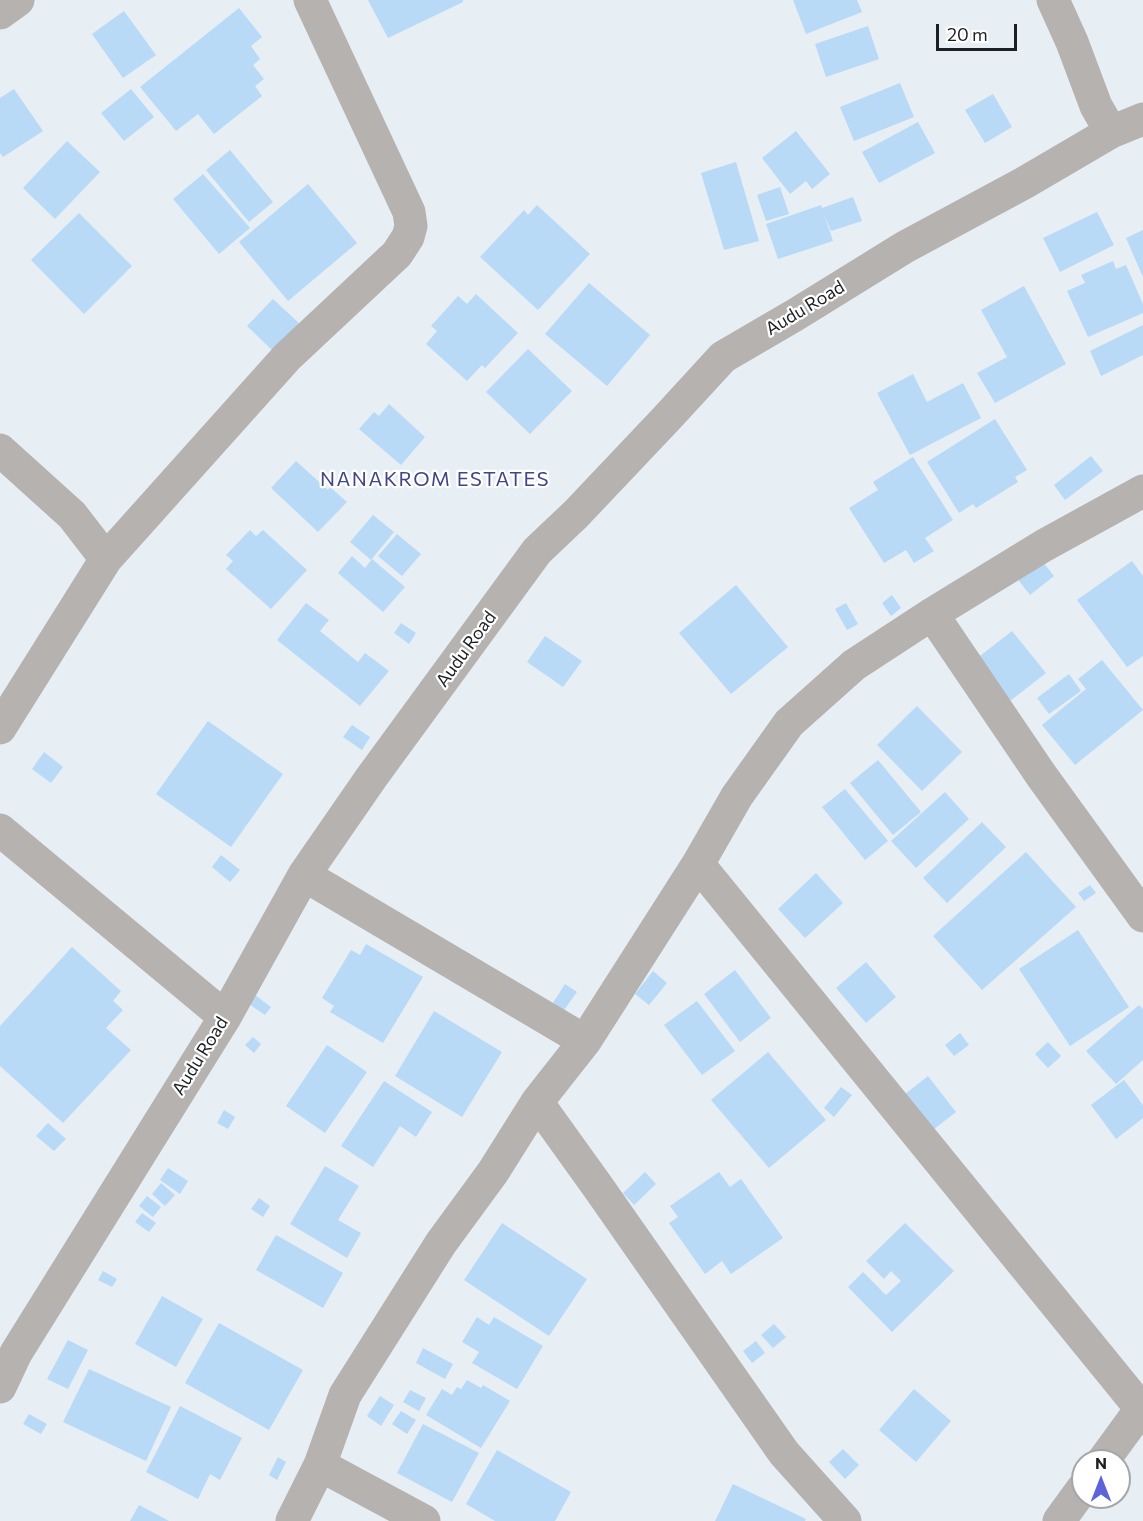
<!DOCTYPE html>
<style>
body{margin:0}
#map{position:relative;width:1143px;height:1521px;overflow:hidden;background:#e7eef4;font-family:Commissioner,sans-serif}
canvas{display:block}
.north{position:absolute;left:1071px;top:1449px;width:60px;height:60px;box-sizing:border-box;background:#fff;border:2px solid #a5a6a7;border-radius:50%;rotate:0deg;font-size:16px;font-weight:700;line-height:24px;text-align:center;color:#1d2022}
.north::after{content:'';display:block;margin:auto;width:21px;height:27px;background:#5e63db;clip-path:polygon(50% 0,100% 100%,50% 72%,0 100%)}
.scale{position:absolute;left:936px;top:24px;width:81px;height:27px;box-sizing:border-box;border:3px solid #1d2022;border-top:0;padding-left:8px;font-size:18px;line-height:21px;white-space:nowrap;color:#1d2022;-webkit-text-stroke:4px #fff;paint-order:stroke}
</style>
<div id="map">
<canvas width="1143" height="1521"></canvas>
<div class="north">N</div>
<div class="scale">20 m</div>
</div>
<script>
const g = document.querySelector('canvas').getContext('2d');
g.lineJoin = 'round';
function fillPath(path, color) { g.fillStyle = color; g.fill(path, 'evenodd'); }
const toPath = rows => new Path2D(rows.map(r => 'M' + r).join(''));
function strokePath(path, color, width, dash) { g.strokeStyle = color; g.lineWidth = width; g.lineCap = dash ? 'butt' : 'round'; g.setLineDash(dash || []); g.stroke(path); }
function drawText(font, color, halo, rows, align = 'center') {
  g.font = font + ' Commissioner,sans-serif'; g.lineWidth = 4.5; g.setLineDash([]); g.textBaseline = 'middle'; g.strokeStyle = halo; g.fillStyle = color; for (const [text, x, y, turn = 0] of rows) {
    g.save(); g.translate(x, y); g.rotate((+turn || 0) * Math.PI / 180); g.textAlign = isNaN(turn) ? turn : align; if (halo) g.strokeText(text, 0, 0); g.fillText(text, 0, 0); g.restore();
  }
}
fillPath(toPath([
 [368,0,463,0,463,2,388,38],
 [793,0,857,0,862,12,806,34],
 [239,8,262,37,251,46,260,59,253,65,264,79,255,86,262,96,214,134,198,114,176,131,140,87],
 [124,11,156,55,123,78,92,34],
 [868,26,879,59,826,77,815,44],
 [900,83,914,117,854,141,840,107],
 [14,89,43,131,3,157,0,153,0,98],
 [131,89,154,117,124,141,101,113],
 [993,94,1012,127,985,143,965,110],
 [918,122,935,153,879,183,862,152],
 [796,131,830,174,812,189,806,181,790,194,762,158],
 [67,141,100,172,55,219,23,188],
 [230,150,273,202,249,222,206,170],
 [736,162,759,241,724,250,701,173],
 [203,174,250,228,219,254,173,199],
 [308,184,357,243,288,301,239,242],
 [780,187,789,214,766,221,757,195],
 [853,197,862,221,831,231,824,214,833,241,778,259,766,224,821,205,822,208],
 [537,205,590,254,538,310,480,257,524,210,528,215],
 [1097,212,1114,245,1060,272,1043,238],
 [79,213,132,266,84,314,31,260],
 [1143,230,1143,277,1126,238],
 [1113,261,1116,269,1126,265,1143,304,1143,313,1088,337,1067,291,1085,283,1081,275],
 [589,283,650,335,607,386,545,334],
 [1024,286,1066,364,995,403,977,373,1007,357,981,310],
 [476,294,518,333,485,368,482,365,467,381,426,344,437,331,431,326,458,296,467,304],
 [273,299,300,324,274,352,247,326],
 [1143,325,1143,355,1101,376,1090,351],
 [528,349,572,391,530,434,486,392],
 [913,374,927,402,963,383,981,418,910,455,877,393],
 [389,404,425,437,401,465,359,429,374,412,379,416],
 [995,419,1027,470,1015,477,1018,482,976,508,973,504,959,513,927,462],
 [1091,456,1103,471,1065,500,1054,485],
 [913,457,953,520,925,538,934,551,914,563,906,550,884,563,849,508,878,490,873,482],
 [296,461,328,490,330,487,347,502,318,532,271,488],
 [373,515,394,532,371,560,350,542],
 [250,530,256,536,263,530,307,570,271,609,226,569,233,561,226,555],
 [397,534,421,554,402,576,378,556],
 [352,556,365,568,372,559,405,587,383,612,338,573],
 [1039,557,1054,576,1030,595,1016,577],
 [1132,561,1143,576,1143,656,1127,667,1077,600],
 [736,585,788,647,731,694,679,633],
 [892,595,901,608,891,616,882,603],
 [306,603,329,620,320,631,358,662,365,653,389,671,360,706,277,640],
 [846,603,858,624,847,630,835,609],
 [401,623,416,633,409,644,394,633],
 [1012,631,1046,673,1010,701,976,659],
 [545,636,582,661,563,687,527,662],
 [1102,660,1143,710,1075,765,1042,725,1086,689,1078,679],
 [1069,674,1081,691,1049,714,1037,698],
 [917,706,962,752,922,791,877,745],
 [208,721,283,774,231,847,156,794],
 [352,725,370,737,362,750,343,737],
 [44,752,63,767,51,783,32,769],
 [878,760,921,812,893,835,850,783],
 [845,789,888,841,865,860,822,807],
 [945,792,969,819,916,868,891,841],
 [982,822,1006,847,947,903,923,878],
 [1026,852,1076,907,982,990,933,936],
 [221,855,240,870,230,882,212,867],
 [816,873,843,903,805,938,778,909],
 [1090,885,1096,893,1084,901,1078,893],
 [1078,930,1129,1007,1070,1046,1019,969],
 [366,944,423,977,383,1043,330,1012,334,1006,322,998,351,950,360,955],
 [72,947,121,991,113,1001,123,1010,106,1028,131,1050,63,1123,0,1066,0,1026],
 [866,962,896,997,866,1023,836,988],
 [735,970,771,1018,740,1042,704,994],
 [653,971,667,983,649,1005,635,994],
 [565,984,577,992,564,1010,553,1003],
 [255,995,271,1007,265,1015,249,1004],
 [697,1001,735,1051,702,1075,664,1025],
 [1139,1005,1143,1009,1143,1060,1116,1084,1086,1051],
 [434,1011,502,1052,462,1117,395,1076],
 [960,1033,969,1045,954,1056,945,1045],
 [253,1037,261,1044,254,1053,245,1045],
 [1048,1042,1061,1056,1048,1068,1035,1054],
 [327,1045,367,1072,325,1133,286,1106],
 [768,1052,826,1120,769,1168,711,1100],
 [928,1076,956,1112,933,1130,905,1094],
 [1124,1080,1143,1105,1143,1118,1116,1139,1091,1105],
 [384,1081,432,1112,416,1137,400,1126,373,1167,341,1146],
 [841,1087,852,1095,834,1117,824,1108],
 [224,1110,235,1117,228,1129,217,1123],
 [48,1123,66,1139,54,1151,36,1136],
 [325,1166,359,1186,338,1220,361,1233,347,1258,290,1224],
 [168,1168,188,1181,180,1194,160,1180],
 [645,1172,656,1184,634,1205,623,1193],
 [719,1172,730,1187,741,1179,783,1238,731,1274,722,1261,705,1274,669,1223,678,1217,670,1206],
 [161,1183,175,1195,165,1206,152,1194],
 [147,1196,161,1207,153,1217,139,1206],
 [259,1198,270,1206,263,1217,251,1209],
 [142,1213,156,1223,149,1232,135,1222],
 [502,1223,587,1279,549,1336,464,1280],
 [905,1223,954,1271,892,1332,848,1287,863,1272,886,1295,901,1281,891,1271,884,1279,866,1261],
 [276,1235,343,1273,323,1308,256,1270],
 [103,1271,117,1279,112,1287,98,1280],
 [162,1296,203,1319,176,1367,135,1344],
 [477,1317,489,1325,494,1317,543,1346,517,1389,472,1363,479,1352,462,1342],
 [219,1323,303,1370,269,1430,185,1383],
 [774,1324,786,1337,773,1348,761,1335],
 [68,1340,88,1350,68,1389,47,1379],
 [756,1341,765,1353,752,1363,743,1351],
 [423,1348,453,1364,445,1379,416,1363],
 [89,1369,171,1407,146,1461,63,1422],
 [467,1380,481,1388,483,1385,510,1401,481,1448,426,1415,442,1389,452,1395,457,1387,461,1389],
 [914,1389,951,1421,916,1462,879,1430],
 [410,1390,426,1398,419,1411,403,1402],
 [380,1396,394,1405,381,1426,367,1416],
 [180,1406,242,1438,220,1480,210,1474,198,1499,146,1472],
 [401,1411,416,1420,407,1434,392,1424],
 [29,1414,47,1424,41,1434,23,1424],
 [423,1424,479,1453,452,1502,397,1473],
 [843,1449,859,1465,845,1479,829,1462],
 [497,1450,571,1492,555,1521,495,1521,466,1504],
 [278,1457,286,1462,277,1480,269,1475],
 [733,1484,806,1519,805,1521,715,1521],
 [139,1505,169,1521,130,1521]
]), '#b8daf7');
strokePath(toPath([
 [1053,0,1072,42,1096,106,1111,132],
 [0,13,18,0],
 [0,450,72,515,106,559],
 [932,614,1041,775,1143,916],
 [0,728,106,559,287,357,397,254,408,237,411,226,409,212,310,0],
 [0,830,225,1017],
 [698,864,1143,1411],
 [304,875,585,1041],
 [537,1102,598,1187,784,1453,845,1521],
 [0,1387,16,1353,225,1017,304,875,371,778,537,551,576,514,666,419,723,357,795,315,905,247,1024,183,1111,132,1143,119],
 [1103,1461,1141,1409],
 [320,1465,424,1521],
 [292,1521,320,1465,345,1395,441,1243,493,1172,537,1102,585,1041,698,864,737,796,789,723,854,665,932,614,1043,546,1143,491],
 [1059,1521,1083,1488]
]), '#b5b2b0', 33);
drawText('18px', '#1d2022', '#fff', [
 ["Audu Road",805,308,-31],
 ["Audu Road",466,649,-54],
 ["Audu Road",200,1056,-58]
]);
g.letterSpacing = '1.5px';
drawText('20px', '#414783', '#fff', [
 ["NANAKROM ESTATES",435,479]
]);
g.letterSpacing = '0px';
</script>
